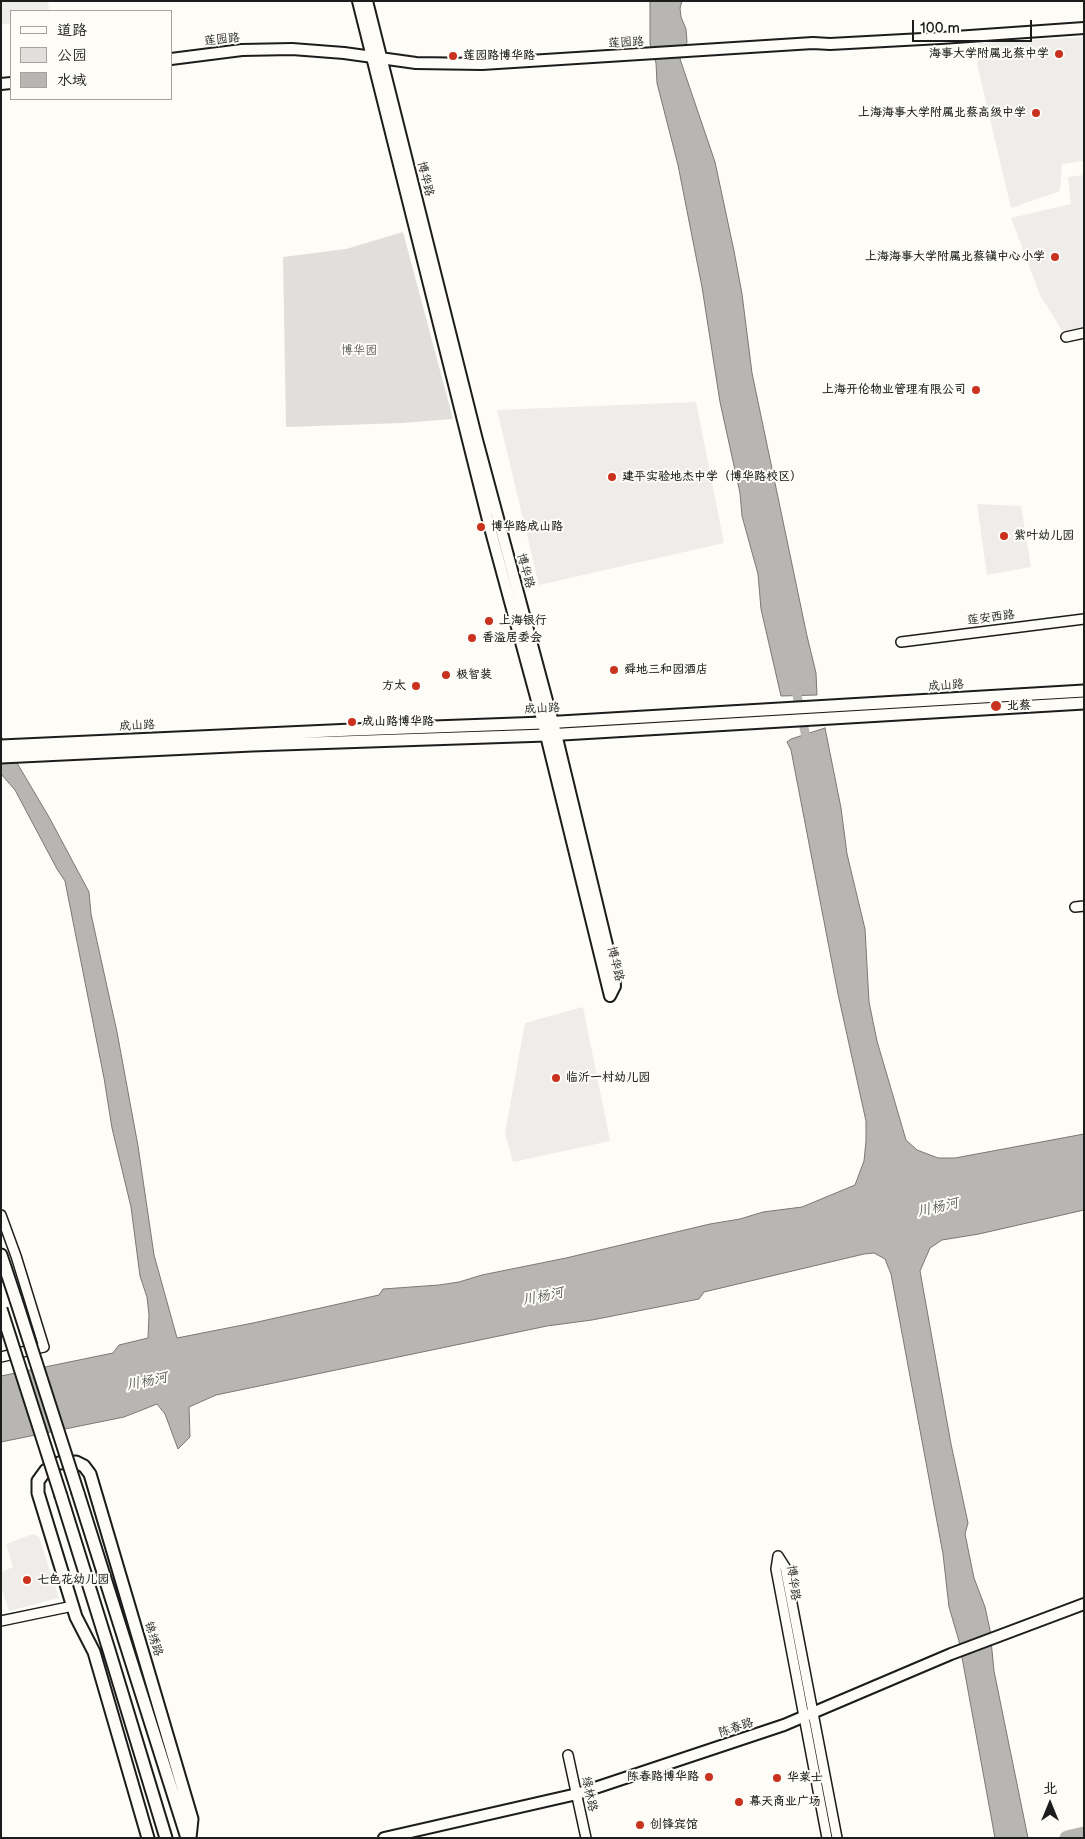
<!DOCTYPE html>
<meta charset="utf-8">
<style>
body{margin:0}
#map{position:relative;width:1085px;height:1839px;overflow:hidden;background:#fdfcf7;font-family:"Balsamiq Sans","LXGW WenKai TC",sans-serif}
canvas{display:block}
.frame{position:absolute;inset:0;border:2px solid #1c1c1c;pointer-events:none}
.legend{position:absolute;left:10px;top:10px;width:162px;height:90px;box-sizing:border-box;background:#fdfcf7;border:1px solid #a3a29f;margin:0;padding:6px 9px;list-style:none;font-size:15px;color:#1c1c1c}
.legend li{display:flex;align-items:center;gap:10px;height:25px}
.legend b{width:25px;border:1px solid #a3a29f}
.north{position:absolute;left:1025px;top:1779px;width:50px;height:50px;-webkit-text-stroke:4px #fdfcf7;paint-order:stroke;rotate:0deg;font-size:14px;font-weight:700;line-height:20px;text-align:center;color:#1c1c1c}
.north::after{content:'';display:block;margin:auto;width:18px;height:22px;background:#1c1c1c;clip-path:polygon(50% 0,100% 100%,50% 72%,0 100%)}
.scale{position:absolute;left:912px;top:20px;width:120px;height:22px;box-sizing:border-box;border:2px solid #1c1c1c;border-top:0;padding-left:6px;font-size:15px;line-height:18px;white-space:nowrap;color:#1c1c1c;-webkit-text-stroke:4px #fdfcf7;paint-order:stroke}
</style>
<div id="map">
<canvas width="1085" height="1839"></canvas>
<div class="frame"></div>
<ul class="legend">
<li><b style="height:6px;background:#fdfcf7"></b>道路</li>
<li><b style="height:14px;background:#e0dfdb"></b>公园</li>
<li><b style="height:14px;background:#b7b6b2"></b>水域</li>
</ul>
<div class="north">北</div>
<div class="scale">100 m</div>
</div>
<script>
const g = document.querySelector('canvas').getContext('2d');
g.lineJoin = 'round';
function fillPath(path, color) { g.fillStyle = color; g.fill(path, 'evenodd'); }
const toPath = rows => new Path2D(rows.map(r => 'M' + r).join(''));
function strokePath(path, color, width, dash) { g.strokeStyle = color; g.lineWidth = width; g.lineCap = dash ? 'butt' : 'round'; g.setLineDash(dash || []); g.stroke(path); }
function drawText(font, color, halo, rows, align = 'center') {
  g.font = font + ' "Balsamiq Sans","LXGW WenKai TC",sans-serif'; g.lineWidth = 4; g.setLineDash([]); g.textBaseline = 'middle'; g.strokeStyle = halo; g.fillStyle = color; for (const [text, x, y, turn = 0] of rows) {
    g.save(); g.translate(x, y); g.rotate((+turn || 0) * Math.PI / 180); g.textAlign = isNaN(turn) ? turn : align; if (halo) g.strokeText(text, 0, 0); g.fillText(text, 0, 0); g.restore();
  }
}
fillPath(toPath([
 [1,1,48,1,49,11,11,11,11,23,1,25],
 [1084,37,1084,161,1062,164,1060,191,1011,208,977,64,979,43],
 [1084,175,1084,332,1066,337,1040,295,1011,218,1071,204,1068,177],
 [696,402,724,543,539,585,497,410],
 [977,504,1021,506,1031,567,987,575],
 [583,1007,610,1141,513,1162,505,1133,525,1023],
 [33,1534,39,1537,59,1598,9,1611,1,1587,1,1572,13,1567,6,1544]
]), '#eeede9');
fillPath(toPath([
 [403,232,453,419,402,423,286,427,283,257,346,249]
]), '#e0dfdb');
const water = toPath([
 [650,1,682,1,680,8,681,17,686,29,687,42,680,59,715,162,734,251,742,294,752,373,807,636,816,673,817,695,781,696,761,609,758,574,742,516,740,493,720,402,702,287,678,165,657,83,656,63,650,44,650,1],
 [825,728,841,808,847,854,865,929,869,1002,877,1041,906,1140,917,1150,938,1158,955,1158,1084,1134,1084,1210,979,1234,942,1240,930,1248,920,1271,951,1444,968,1523,965,1534,974,1578,985,1607,990,1630,994,1671,1028,1838,995,1838,959,1641,949,1607,943,1554,891,1274,885,1259,874,1253,864,1254,704,1292,699,1299,592,1320,547,1326,216,1395,189,1407,190,1437,178,1449,165,1414,157,1404,124,1417,1,1442,1,1376,113,1353,119,1345,148,1338,149,1315,147,1297,140,1276,131,1207,112,1128,104,1078,65,881,57,869,15,790,1,774,1,736,49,817,89,892,91,914,117,1032,138,1146,154,1255,177,1338,253,1323,379,1295,383,1289,439,1285,459,1282,482,1275,566,1258,710,1224,740,1219,763,1212,802,1207,855,1185,864,1161,866,1141,866,1121,838,994,791,750,787,742,791,739,825,728]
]);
fillPath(water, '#b7b6b2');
strokePath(water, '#797876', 1);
strokePath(toPath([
 [795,686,808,746]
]), '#b7b6b2', 9);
strokePath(toPath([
 [1067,1838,1084,1834]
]), '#b7b6b2', 15);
const minor = toPath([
 [1066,337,1084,333],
 [901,642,1084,619],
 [1075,907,1084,906],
 [1,1215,16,1256,44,1347,1,1357],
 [778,1556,785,1567,837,1838],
 [778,1556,776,1569,827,1838],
 [1,1621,73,1606],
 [568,1755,586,1838]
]);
const tertiary = toPath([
 [358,1,489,524,543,723,610,996],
 [367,1,477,440,556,734,614,974,615,986,610,996],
 [171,59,242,50,292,49,344,53,416,63,482,64,813,43,830,44,941,38,1084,28],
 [1,84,11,83],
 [384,1838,577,1794,784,1725,951,1654,1084,1604]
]);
const secondary = toPath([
 [1,746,352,730,543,723,1084,691],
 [1,757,252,745,546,735,1084,703],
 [1,1255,16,1300],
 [78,1493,187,1838],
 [61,1496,109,1650,166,1838],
 [148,1838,94,1652,76,1617,38,1493,38,1481,46,1470,59,1463,76,1462,84,1466,90,1474,192,1819,190,1838]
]);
strokePath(minor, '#1c1c1c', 12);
strokePath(tertiary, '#1c1c1c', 14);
strokePath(secondary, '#1c1c1c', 15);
strokePath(minor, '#fdfcf7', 9);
strokePath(tertiary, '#fdfcf7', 10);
strokePath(secondary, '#fdfcf7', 11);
const secondaryBridge = toPath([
 [16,1300,78,1493],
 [1,1309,61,1496]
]);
strokePath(secondaryBridge, '#1c1c1c', 15, []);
strokePath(secondaryBridge, '#fdfcf7', 11);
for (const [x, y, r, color] of [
 [1059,54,5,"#c8321e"],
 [453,56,5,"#c8321e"],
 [1036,113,5,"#c8321e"],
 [1055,257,5,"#c8321e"],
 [976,390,5,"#c8321e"],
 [612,477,5,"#c8321e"],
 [481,527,5,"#c8321e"],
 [1004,536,5,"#c8321e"],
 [489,621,5,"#c8321e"],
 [472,638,5,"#c8321e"],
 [614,670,5,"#c8321e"],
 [446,675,5,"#c8321e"],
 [416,686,5,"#c8321e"],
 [996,706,6,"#c8321e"],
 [352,722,5,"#c8321e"],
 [556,1078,5,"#c8321e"],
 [27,1580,5,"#c8321e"],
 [709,1777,5,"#c8321e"],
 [777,1778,5,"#c8321e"],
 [739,1802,5,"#c8321e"],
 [640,1825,5,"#c8321e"]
]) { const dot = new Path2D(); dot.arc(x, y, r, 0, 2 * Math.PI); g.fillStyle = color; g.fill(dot); strokePath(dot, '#fdfcf7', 2); }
drawText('12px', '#1c1c1c', '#fdfcf7', [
 ["莲园路",222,40,-6],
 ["莲园路",626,43,-3],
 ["博华路",425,179,76],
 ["博华路",525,571,74],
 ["莲安西路",991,618,-7],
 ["成山路",946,686,-4],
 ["成山路",542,709,-3],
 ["成山路",137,726,-3],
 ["博华路",615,964,76],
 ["博华路",793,1583,82],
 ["锦绣路",153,1639,73],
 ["陈春路",736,1728,-18],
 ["绿林路",589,1794,78]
]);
drawText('bold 12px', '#1c1c1c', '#fdfcf7', [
 ["海事大学附属北蔡中学",1049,54,"right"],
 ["莲园路博华路",463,56],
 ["上海海事大学附属北蔡高级中学",1026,113,"right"],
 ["上海海事大学附属北蔡镇中心小学",1045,257,"right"],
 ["上海开伦物业管理有限公司",966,390,"right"],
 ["建平实验地杰中学（博华路校区）",622,477],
 ["博华路成山路",491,527],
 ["紫叶幼儿园",1014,536],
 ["上海银行",499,621],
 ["香溢居委会",482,638],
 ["舜地三和园酒店",624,670],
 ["极智装",456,675],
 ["方太",406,686,"right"],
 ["北蔡",1007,706],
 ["成山路博华路",362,722],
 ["临沂一村幼儿园",566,1078],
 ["七色花幼儿园",37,1580],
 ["陈春路博华路",699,1777,"right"],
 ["华莱士",787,1778],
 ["幕天商业广场",749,1802],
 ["创锋宾馆",650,1825]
], 'left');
drawText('12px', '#575655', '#fdfcf7', [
 ["博华园",359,351]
]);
drawText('italic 14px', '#5a5a58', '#fdfcf7', [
 ["川杨河",938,1208,-13],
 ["川杨河",543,1297,-12],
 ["川杨河",147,1382,-12]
]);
</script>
